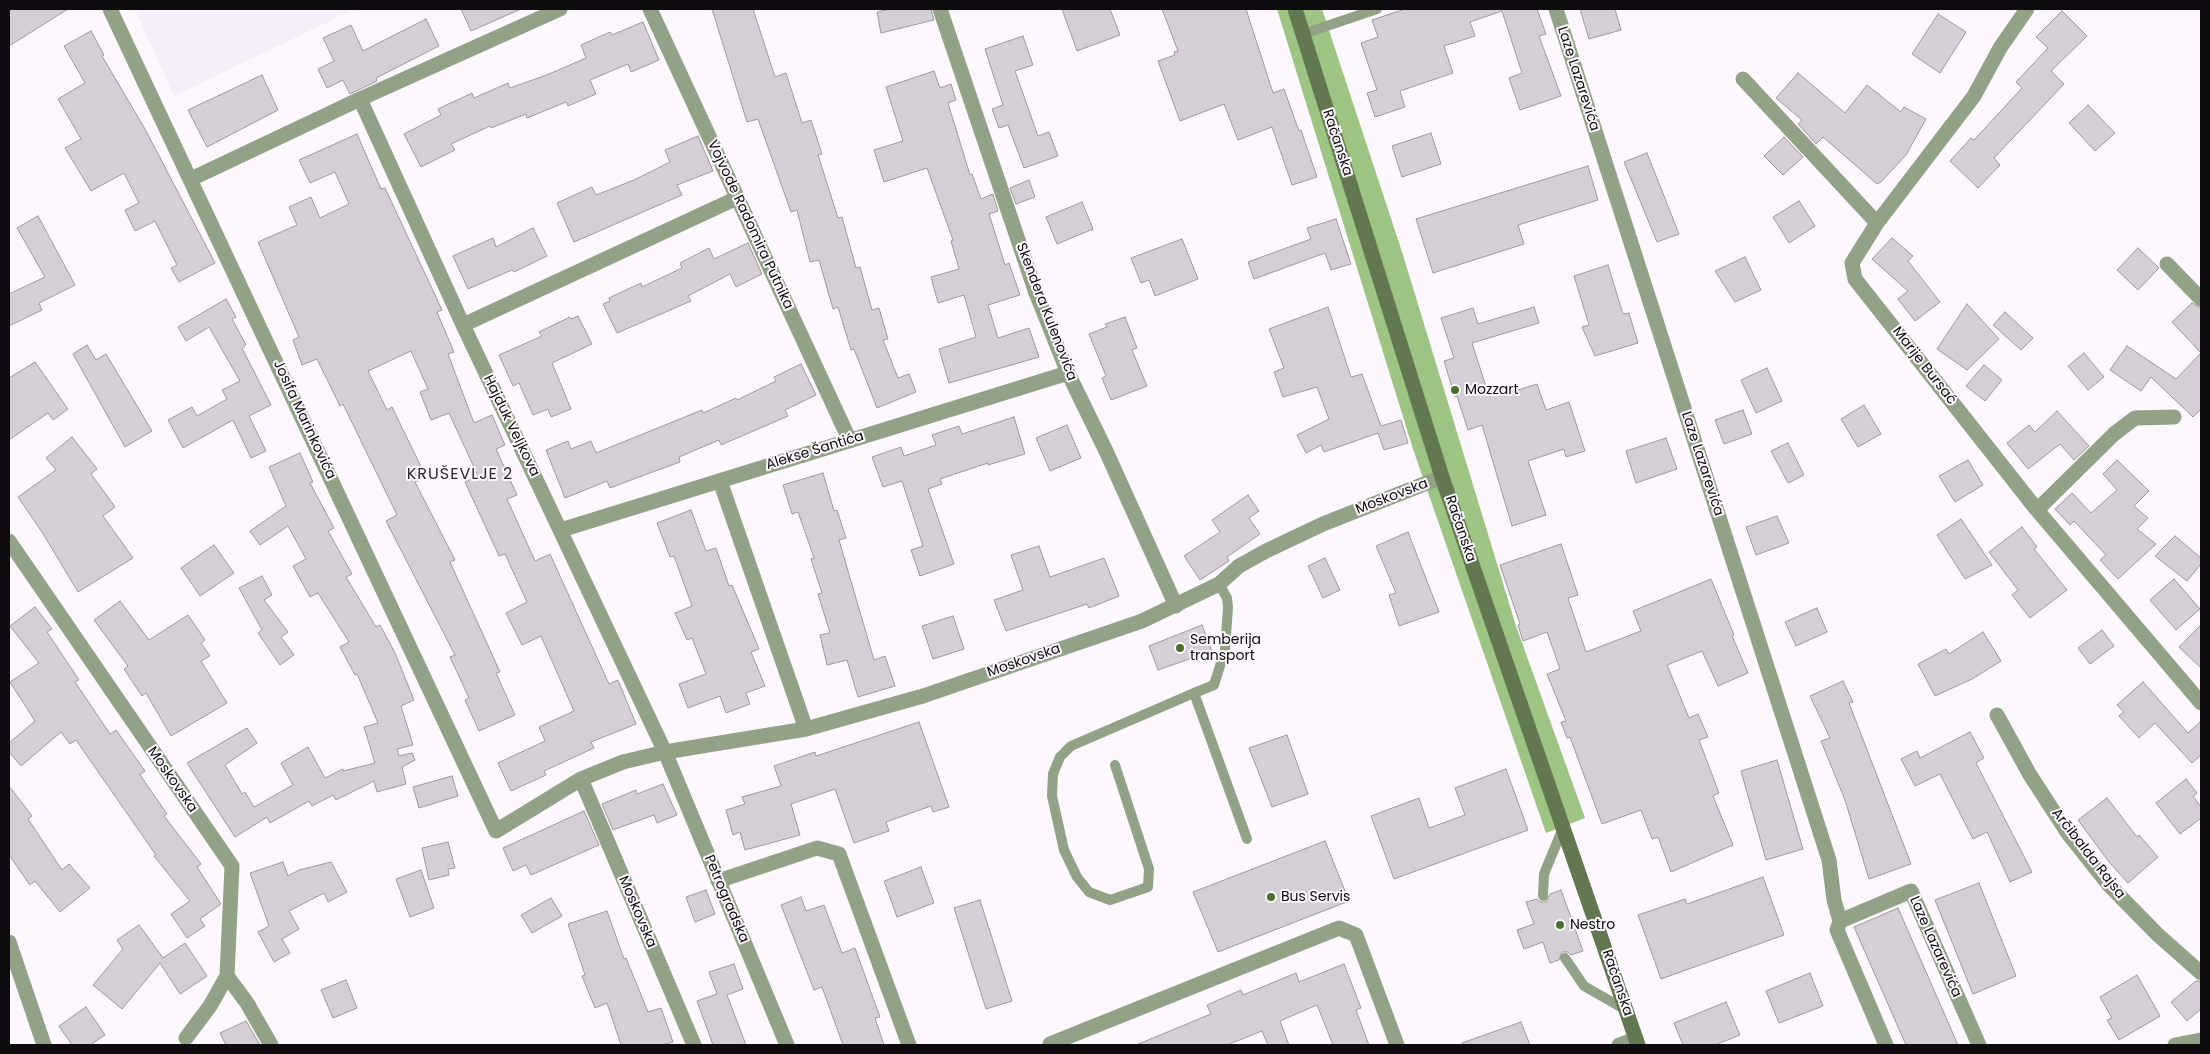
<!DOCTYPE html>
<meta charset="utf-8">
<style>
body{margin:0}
#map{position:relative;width:2210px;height:1054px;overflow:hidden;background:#fcf8fd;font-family:Poppins,sans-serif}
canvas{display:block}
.frame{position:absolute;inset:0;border:10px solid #0d0b0d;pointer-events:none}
</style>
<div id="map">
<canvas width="2210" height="1054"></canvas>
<div class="frame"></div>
</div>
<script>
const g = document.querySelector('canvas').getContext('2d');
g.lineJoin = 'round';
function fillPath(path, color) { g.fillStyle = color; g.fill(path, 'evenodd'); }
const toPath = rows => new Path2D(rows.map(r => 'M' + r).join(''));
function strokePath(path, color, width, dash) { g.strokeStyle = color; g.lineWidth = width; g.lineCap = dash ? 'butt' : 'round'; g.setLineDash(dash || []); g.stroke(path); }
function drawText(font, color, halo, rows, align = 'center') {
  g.font = font + ' Poppins,sans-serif'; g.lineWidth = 4; g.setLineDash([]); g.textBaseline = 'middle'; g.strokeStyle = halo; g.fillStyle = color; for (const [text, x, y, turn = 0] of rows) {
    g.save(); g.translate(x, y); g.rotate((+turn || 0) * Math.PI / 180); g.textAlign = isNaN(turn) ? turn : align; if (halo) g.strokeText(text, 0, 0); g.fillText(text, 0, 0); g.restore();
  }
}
fillPath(toPath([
 [135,9,355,9,174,96]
]), '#f7eefb');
fillPath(toPath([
 [1277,9,1322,9,1403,255,1516,626,1585,818,1546,833,1413,449]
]), '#9dc483');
const building = toPath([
 [9,9,68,9,9,46,9,9],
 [461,9,521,9,471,31,461,9],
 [712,9,753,9,775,77,786,73,802,123,811,120,822,154,818,155,838,218,842,217,856,268,860,267,872,310,879,308,888,339,883,340,898,378,909,374,916,392,877,408,854,349,851,350,838,307,833,309,819,260,810,262,797,210,791,212,758,119,747,122,712,9],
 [890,9,931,9,934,20,881,33,877,12,890,9],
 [1062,9,1110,9,1120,35,1077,51,1062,9],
 [1162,9,1246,9,1273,93,1284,89,1299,131,1301,130,1317,177,1292,185,1272,127,1238,140,1224,104,1180,121,1158,61,1175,55,1174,52,1178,51,1162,9],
 [1405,9,1537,9,1546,34,1539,36,1561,96,1520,110,1509,78,1522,73,1502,11,1470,22,1475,36,1444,46,1453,73,1400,91,1405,107,1375,117,1367,93,1377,90,1361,43,1378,37,1372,20,1405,9],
 [1580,9,1615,9,1621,30,1589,39,1580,9],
 [2062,11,2087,36,2051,71,2064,84,1994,158,2000,165,1978,188,1950,161,1971,138,1974,140,2022,88,2016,82,2048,48,2036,37,2062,11],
 [1938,14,1966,32,1940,73,1912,54,1938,14],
 [426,19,439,46,376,78,377,81,350,94,343,80,327,88,318,69,334,61,323,38,351,25,363,51,426,19],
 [643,22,659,60,631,72,628,64,590,80,596,94,568,106,566,102,527,118,526,114,491,128,490,126,451,144,455,150,421,167,404,134,441,115,438,109,472,93,474,98,508,83,510,88,549,74,586,58,581,45,610,32,612,35,643,22],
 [91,31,104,55,102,56,145,129,215,263,179,282,171,268,177,265,155,221,135,231,125,210,139,203,124,173,91,191,65,148,81,139,58,99,85,83,64,46,91,31],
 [1023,36,1033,65,1015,71,1038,136,1049,132,1058,156,1024,168,1008,125,999,128,992,109,1003,105,985,49,1023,36],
 [934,71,940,88,951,84,956,100,948,103,970,175,972,174,981,199,993,194,998,211,989,214,1005,265,1009,263,1020,295,988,305,998,338,1029,328,1039,357,949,383,939,349,976,337,964,295,938,303,931,277,959,269,951,241,953,240,927,168,884,182,874,150,903,141,886,87,934,71],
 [1798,73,1845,113,1867,85,1901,112,1904,107,1926,119,1906,155,1881,182,1877,184,1823,137,1816,144,1798,124,1802,120,1776,98,1798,73],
 [262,75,278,110,207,147,188,110,262,75],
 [2088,105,2115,133,2095,151,2069,123,2088,105],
 [1431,133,1441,164,1402,177,1392,146,1431,133],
 [357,134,381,189,385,188,442,310,437,312,454,352,448,354,474,423,492,415,505,445,496,449,517,495,507,499,535,561,550,554,609,684,618,680,636,724,591,742,594,748,544,771,546,775,511,791,498,763,545,741,539,727,574,711,541,636,522,645,506,613,527,602,505,554,499,556,465,482,478,476,449,413,431,420,420,392,428,389,411,351,368,371,387,410,392,407,426,477,415,482,455,560,450,562,500,672,496,673,515,715,479,731,465,700,469,698,450,657,455,655,386,521,397,515,343,404,340,406,317,359,302,365,293,340,299,337,258,242,297,225,289,207,311,197,320,218,349,204,335,172,310,183,299,160,357,134],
 [698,136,713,171,677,185,682,195,574,242,557,203,592,187,596,195,634,180,670,162,665,150,698,136],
 [1784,137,1803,157,1783,175,1764,156,1784,137],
 [1647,153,1679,234,1657,242,1624,162,1647,153],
 [1588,166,1598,200,1518,225,1524,244,1433,273,1416,219,1588,166],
 [1029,180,1035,197,1016,204,1010,188,1029,180],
 [1799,201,1815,226,1789,243,1773,217,1799,201],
 [1082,202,1093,229,1057,244,1046,217,1082,202],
 [38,216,75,285,39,303,42,310,9,326,9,294,45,277,17,228,38,216],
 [1336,219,1351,264,1331,270,1325,253,1254,279,1248,262,1311,239,1307,228,1336,219],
 [533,228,547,256,514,272,512,270,468,289,453,256,493,238,496,247,533,228],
 [1892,238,1913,256,1908,261,1940,302,1915,321,1898,299,1908,291,1872,259,1892,238],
 [1182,239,1198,279,1155,296,1149,280,1141,283,1131,258,1182,239],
 [748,243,762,274,736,287,730,274,688,296,691,301,617,333,603,304,610,301,609,298,641,283,642,287,682,268,680,263,709,248,714,259,748,243],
 [2138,248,2159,268,2138,290,2117,270,2138,248],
 [1745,257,1761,290,1735,302,1715,271,1745,257],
 [1608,265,1623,314,1629,313,1638,343,1595,356,1582,327,1589,325,1574,276,1608,265],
 [226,299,236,317,232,319,246,345,242,348,271,405,249,416,266,451,251,458,233,420,183,448,168,420,192,407,197,416,227,399,222,390,240,381,209,327,186,341,178,327,226,299],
 [2192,303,2201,308,2201,353,2172,322,2192,303],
 [1967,304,1999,339,1967,370,1937,349,1967,304],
 [1328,307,1351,377,1362,374,1381,426,1401,420,1408,443,1384,450,1378,433,1324,452,1321,445,1306,453,1297,435,1329,419,1317,387,1283,397,1274,372,1284,368,1269,329,1328,307],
 [1534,307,1539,323,1472,343,1489,396,1505,391,1506,394,1537,384,1546,410,1569,402,1585,451,1566,457,1564,449,1528,461,1546,515,1512,526,1482,425,1468,430,1457,396,1455,397,1444,361,1454,358,1441,318,1473,308,1478,324,1534,307],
 [2005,312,2033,338,2021,350,1993,325,2005,312],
 [578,316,592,344,552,363,571,409,551,417,548,409,533,415,519,383,513,386,499,355,542,336,539,332,570,317,571,319,578,316],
 [1125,317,1137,348,1132,350,1147,386,1111,400,1102,378,1106,376,1089,334,1107,327,1105,324,1125,317],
 [87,345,96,360,106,354,152,431,125,447,73,354,87,345],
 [2127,346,2176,379,2201,353,2201,409,2193,417,2151,377,2141,391,2110,370,2127,346],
 [2084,353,2104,377,2088,390,2068,366,2084,353],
 [35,362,68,409,53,420,48,413,9,440,9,378,35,362],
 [801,364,816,395,785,410,788,416,721,445,719,440,679,457,680,462,647,474,610,488,607,481,565,498,546,450,568,441,571,449,591,441,596,453,702,410,703,413,736,398,737,400,776,381,774,377,801,364],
 [1984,365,2002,380,1985,401,1966,386,1984,365],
 [1767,368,1782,401,1756,413,1741,380,1767,368],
 [1864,405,1881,434,1858,447,1841,419,1864,405],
 [1743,410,1752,434,1724,444,1715,420,1743,410],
 [2057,411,2089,446,2074,460,2060,444,2028,469,2007,443,2029,425,2035,432,2057,411],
 [1014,417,1025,454,988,465,988,463,940,479,942,484,928,489,954,564,920,576,911,550,923,546,902,481,883,487,872,457,901,447,904,456,936,445,932,435,959,426,962,434,1014,417],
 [1067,425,1081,458,1050,471,1036,438,1067,425],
 [72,437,97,469,91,474,115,507,103,516,133,558,78,592,42,532,18,497,56,470,46,458,72,437],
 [1666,438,1677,469,1636,483,1626,451,1666,438],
 [1788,443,1804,475,1788,483,1771,451,1788,443],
 [300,453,313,482,310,483,334,528,328,531,352,574,346,577,376,627,380,625,395,653,414,700,401,706,413,745,397,749,399,756,412,753,415,760,402,767,406,784,377,792,374,781,336,800,333,795,312,806,309,801,270,823,267,817,235,837,187,763,247,728,257,743,225,765,242,794,245,792,254,807,293,785,281,763,308,747,325,778,343,769,343,771,375,763,364,727,378,723,357,674,355,675,340,647,349,642,318,593,310,597,293,566,306,559,288,526,260,545,250,531,286,506,269,467,300,453],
 [1968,460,1983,485,1955,502,1939,476,1968,460],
 [2117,460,2149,491,2134,506,2148,518,2137,529,2156,544,2118,579,2100,560,2106,555,2074,521,2070,525,2055,509,2072,493,2091,513,2117,490,2103,474,2117,460],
 [823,473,834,511,837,510,846,538,839,540,874,660,885,656,895,686,858,697,847,660,827,665,820,635,830,633,818,594,822,593,811,559,814,558,798,512,792,514,783,485,823,473],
 [1248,495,1259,511,1249,518,1260,534,1227,557,1229,561,1200,580,1184,556,1220,532,1212,520,1248,495],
 [691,510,706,551,716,548,729,586,732,585,759,649,751,652,765,686,746,693,750,704,726,713,720,696,688,708,679,684,706,674,692,638,687,640,675,613,692,606,674,556,670,557,657,523,691,510],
 [1777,516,1789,543,1756,555,1746,527,1777,516],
 [1961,519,1992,565,1965,579,1937,535,1961,519],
 [2022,527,2037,547,2034,549,2067,590,2030,618,2012,595,2018,590,1989,552,2022,527],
 [1408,532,1439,612,1399,626,1389,595,1396,593,1376,546,1408,532],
 [2175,536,2201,558,2201,564,2187,581,2155,556,2175,536],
 [1561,544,1578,595,1568,598,1586,652,1641,631,1633,611,1711,579,1734,635,1732,636,1748,673,1718,686,1702,651,1667,665,1689,718,1698,714,1708,737,1699,740,1719,793,1713,796,1733,845,1671,872,1658,837,1652,839,1641,810,1602,824,1570,737,1567,738,1561,722,1566,721,1547,674,1560,669,1547,632,1523,641,1518,625,1520,624,1500,565,1561,544],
 [214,545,234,573,200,596,181,568,214,545],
 [1039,546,1050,577,1104,558,1119,596,1089,608,1087,604,1006,631,994,600,1023,590,1011,555,1039,546],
 [1325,558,1340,590,1323,598,1308,566,1325,558],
 [262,576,272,595,264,600,288,632,281,637,294,655,280,665,258,633,262,630,239,588,262,576],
 [2174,579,2200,609,2176,630,2150,600,2174,579],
 [120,601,149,640,188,615,205,640,201,643,210,656,201,661,227,703,171,736,146,693,142,696,124,669,128,666,94,620,120,601],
 [35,607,52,629,47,632,79,680,75,682,110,734,116,730,145,771,140,775,167,814,164,816,201,864,197,867,221,904,200,919,205,926,187,938,171,914,190,901,154,856,156,855,76,740,70,744,61,732,21,766,9,752,9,743,35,721,10,682,39,663,10,626,35,607],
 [1817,608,1827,632,1796,646,1785,622,1817,608],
 [953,616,964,649,933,659,922,626,953,616],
 [1202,625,1212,651,1158,670,1149,646,1202,625],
 [2201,625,2201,668,2179,647,2201,625],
 [2102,630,2114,646,2090,664,2078,648,2102,630],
 [1983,632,2001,661,1972,679,1935,696,1918,664,1946,649,1949,654,1983,632],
 [1843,681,1853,702,1849,703,1911,864,1869,879,1845,800,1821,741,1830,738,1810,696,1843,681],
 [2143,682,2188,733,2201,721,2201,755,2192,763,2155,723,2139,738,2119,716,2124,712,2117,705,2143,682],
 [919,722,949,807,933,812,931,806,886,822,889,831,854,843,835,789,791,804,800,835,745,850,740,832,733,835,726,810,745,804,742,797,781,786,774,766,815,752,816,756,919,722],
 [1970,732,1984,758,1976,763,2032,872,2010,882,1987,832,1973,839,1940,774,1915,786,1901,759,1917,751,1920,758,1970,732],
 [1287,735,1308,794,1272,807,1249,748,1287,735],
 [1777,760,1803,849,1766,860,1741,771,1777,760],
 [1506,769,1528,830,1394,879,1371,816,1419,798,1429,828,1465,815,1455,788,1506,769],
 [452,776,458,796,419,808,413,787,452,776],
 [2186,779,2197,793,2193,796,2201,807,2201,818,2180,834,2156,803,2186,779],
 [663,784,677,815,657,823,654,815,613,830,602,804,636,790,637,794,663,784],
 [9,786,32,816,28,819,62,870,69,864,90,888,60,912,35,881,30,885,9,855,9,786],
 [2107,798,2137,837,2139,835,2158,857,2128,883,2109,862,2078,820,2107,798],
 [584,811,599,845,531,875,526,865,513,871,503,848,584,811],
 [1325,841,1349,901,1218,952,1193,892,1325,841],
 [448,842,455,868,448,869,449,875,429,880,422,848,448,842],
 [283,862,288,876,299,870,331,862,347,892,328,902,324,893,289,911,299,929,282,939,290,953,274,962,258,932,269,926,250,873,283,862],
 [921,867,934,903,897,917,884,881,921,867],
 [421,870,434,908,410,917,396,879,421,870],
 [1763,877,1784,935,1661,979,1638,915,1685,899,1687,904,1763,877],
 [1979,883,2016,976,1973,994,1935,900,1979,883],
 [706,890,715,914,695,922,686,897,706,890],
 [1561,890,1583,951,1571,955,1568,952,1562,952,1559,960,1550,963,1543,942,1524,949,1517,930,1534,924,1526,902,1537,899,1540,902,1546,902,1550,894,1561,890],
 [801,897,806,911,824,905,842,953,855,948,880,1017,875,1018,884,1045,843,1045,822,987,814,990,781,905,801,897],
 [551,898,562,916,532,933,521,915,551,898],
 [980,900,1012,1001,986,1009,954,908,980,900],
 [1898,908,1958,1045,1906,1045,1854,927,1898,908],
 [607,911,624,959,626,958,648,1012,661,1008,673,1042,662,1045,621,1045,607,1003,595,1008,582,976,585,975,568,924,607,911],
 [139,925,163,958,185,943,207,976,180,994,160,963,122,1009,93,985,123,949,117,940,139,925],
 [734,964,743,989,727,995,746,1045,713,1045,697,1001,717,994,709,972,734,964],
 [1344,964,1361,1008,1356,1010,1369,1045,1333,1045,1317,1005,1280,1021,1289,1045,1268,1045,1262,1031,1227,1045,1136,1045,1211,1014,1207,1005,1241,990,1243,995,1296,973,1299,982,1344,964],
 [1810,973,1823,1006,1779,1023,1766,991,1810,973],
 [2137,975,2160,1016,2119,1040,2107,1020,2112,1018,2100,997,2137,975],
 [346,980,357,1008,333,1018,321,990,346,980],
 [2196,981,2201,982,2201,1009,2187,1021,2171,1002,2196,981],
 [1726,1002,1740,1035,1715,1045,1683,1045,1674,1023,1726,1002],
 [86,1007,105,1035,90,1045,72,1045,59,1026,86,1007],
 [246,1021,260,1045,226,1045,220,1033,246,1021],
 [1521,1022,1530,1045,1463,1045,1462,1043,1521,1022]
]);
fillPath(building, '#d3cfd5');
strokePath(building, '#9d999e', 1);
strokePath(toPath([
 [1303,34,1377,9],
 [1219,584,1227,598,1228,607,1225,650,1214,685,1194,693,1247,839],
 [1115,765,1149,869,1148,887,1110,900,1089,892,1077,877,1064,850,1052,796,1053,774,1060,757,1071,746,1194,693],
 [1543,896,1544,874,1563,828],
 [1565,958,1584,986,1626,1010]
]), '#92a287', 10);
strokePath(toPath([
 [110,9,496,831,581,779,623,762,665,752,806,729,923,696,1142,621,1219,584,1239,566,1266,551,1323,524,1442,477],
 [560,9,360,99,463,325,665,752,787,1045],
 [650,9,850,441],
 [940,9,1036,293,1068,373,1106,451,1176,606],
 [1556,9,1829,860,1834,900,1840,921,1837,930,1886,1045],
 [2027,9,2000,48,1974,96,1877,223,1852,263,1855,279,2037,510,2201,703],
 [1743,79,1877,223],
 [191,179,360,99],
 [2167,264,2201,299],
 [463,325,737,198],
 [720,481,806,729],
 [2037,510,2114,434,2135,418,2174,417],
 [561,530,1068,373],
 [9,541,232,866,227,976,210,1006,186,1038],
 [1997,715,2030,775,2067,832,2109,885,2157,934,2201,973],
 [581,779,694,1045],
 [718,881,817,848,839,854,909,1045],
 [1840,921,1911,891,1979,1045],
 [9,942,44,1045],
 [227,976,247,1003,271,1045],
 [1050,1044,1339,928,1356,935,1397,1045],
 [1619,1045,1636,1039],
 [2175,1045,2201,1040]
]), '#92a287', 15);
strokePath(toPath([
 [1295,9,1442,477,1638,1045]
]), '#617850', 15);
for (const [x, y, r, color] of [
 [1455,390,5,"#496f2a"],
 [1180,648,5,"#496f2a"],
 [1271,897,5,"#496f2a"],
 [1560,925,5,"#496f2a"]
]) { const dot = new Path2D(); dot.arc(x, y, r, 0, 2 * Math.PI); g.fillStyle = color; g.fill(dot); strokePath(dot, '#fcf8fd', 2); }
drawText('14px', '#0d0b0d', '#fcf8fd', [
 ["Laze Lazarevića",1578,79,72],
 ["Račanska",1337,143,72],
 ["Vojvode Radomira Putnika",750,225,65],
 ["Skendera Kulenovića",1046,312,69],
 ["Marije Bursać",1924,366,52],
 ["Josifa Marinkovića",304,420,65],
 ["Hajduk Veljkova",511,426,64],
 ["Alekse Šantića",815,451,-17],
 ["Laze Lazarevića",1702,464,72],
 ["Moskovska",1392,497,-21],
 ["Račanska",1460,529,71],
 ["Moskovska",1024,661,-19],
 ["Moskovska",172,780,55],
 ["Arčibalda Rajsa",2088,854,52],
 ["Petrogradska",726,899,67],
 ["Moskovska",637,912,67],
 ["Laze Lazarevića",1935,947,66],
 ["Račanska",1617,983,71]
]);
drawText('14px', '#0d0b0d', '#fcf8fd', [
 ["Mozzart",1465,390],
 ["Semberija",1190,640],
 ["transport",1190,656],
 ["Bus Servis",1281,897],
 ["Nestro",1570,925]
], 'left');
g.letterSpacing = '1px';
drawText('16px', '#2b282d', '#fcf8fd', [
 ["KRUŠEVLJE 2",460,475]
]);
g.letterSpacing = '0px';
</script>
